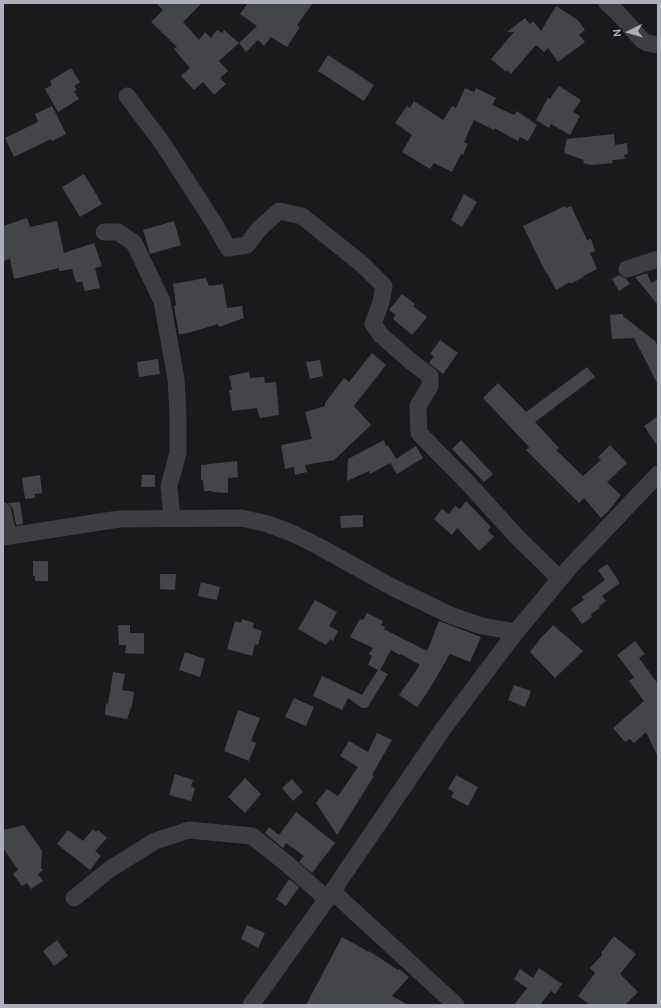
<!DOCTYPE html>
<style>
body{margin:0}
#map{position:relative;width:661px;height:1008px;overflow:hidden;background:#1a1a1c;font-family:Cabin,sans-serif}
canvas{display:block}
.frame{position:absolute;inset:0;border:4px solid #adb0ba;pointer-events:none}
.north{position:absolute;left:609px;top:12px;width:40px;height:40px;-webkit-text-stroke:3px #151517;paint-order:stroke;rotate:265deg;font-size:11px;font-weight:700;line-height:16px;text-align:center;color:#adb0ba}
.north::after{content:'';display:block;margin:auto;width:14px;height:18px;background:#adb0ba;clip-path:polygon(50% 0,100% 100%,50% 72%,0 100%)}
</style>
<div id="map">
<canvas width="661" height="1008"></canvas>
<div class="frame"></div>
<div class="north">N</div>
</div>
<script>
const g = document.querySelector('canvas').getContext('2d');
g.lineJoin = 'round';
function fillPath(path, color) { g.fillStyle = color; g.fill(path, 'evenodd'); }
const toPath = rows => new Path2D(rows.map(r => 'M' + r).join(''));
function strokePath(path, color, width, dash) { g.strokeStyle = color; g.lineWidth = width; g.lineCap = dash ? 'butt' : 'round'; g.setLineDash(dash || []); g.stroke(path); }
fillPath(toPath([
 [156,3,202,3,183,22,199,40,205,32,211,38,217,30,222,33,224,30,239,43,257,26,240,14,248,3,313,3,297,25,300,27,287,47,271,37,264,46,258,40,246,52,239,43,219,61,228,71,220,78,226,84,214,95,203,82,194,90,181,76,190,68,174,49,177,47,151,22,163,10],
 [556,6,578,20,585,30,579,35,585,42,558,62,548,48,544,52,536,45,511,74,507,70,506,72,491,59,514,32,507,32,525,18,530,24,533,21,541,31],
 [328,55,374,85,364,101,318,71],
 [71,68,80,82,74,86,77,90,74,91,79,99,58,112,45,89,52,85,50,81],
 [559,86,581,100,573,112,580,116,570,135,551,124,549,128,536,120,548,98,550,99],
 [465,88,474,92,476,88,496,98,492,105,514,115,517,111,537,125,528,141,520,137,518,141,494,128,494,130,474,120,464,142,468,144,463,155,461,154,452,172,434,163,430,169,402,152,412,135,395,123,407,106,410,108,414,101,443,120,452,106,456,108],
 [52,106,66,134,52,141,51,139,14,157,5,138,38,122,35,114],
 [614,134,615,145,627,143,628,154,624,155,625,159,612,160,613,163,591,165,583,163,584,160,564,153,565,150,564,150,567,139],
 [84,174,102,204,80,217,62,187],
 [464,194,477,202,462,227,451,220],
 [565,206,566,208,571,206,587,240,591,239,595,251,590,253,597,269,583,276,584,277,570,284,570,282,556,290,547,273,546,273,523,226],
 [27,218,30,227,57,221,64,253,94,243,102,266,95,268,100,288,85,291,82,282,76,282,72,269,59,271,59,268,14,279,10,259,3,261,3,226],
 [174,221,181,245,150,254,143,230],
 [647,273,651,283,658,279,658,305,635,277],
 [619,275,626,279,630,284,619,291,612,279],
 [206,278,209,286,223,284,227,308,242,306,244,318,219,327,218,324,188,333,179,334,174,306,176,305,173,284],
 [402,294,415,304,413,306,427,317,412,335,393,319,396,315,389,310],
 [623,314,623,316,655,341,658,346,658,385,634,338,612,339,610,315],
 [440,340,458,353,443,374,429,363,434,356,430,354],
 [372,353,386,365,354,406,371,425,334,460,305,465,307,472,295,475,294,467,285,469,281,445,312,439,305,412,325,406,325,403,344,378,349,382],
 [158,359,160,374,139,377,137,362],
 [320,360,323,376,310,379,306,362],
 [587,367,595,377,535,422,559,448,556,450,583,476,601,460,598,457,610,445,627,463,607,482,621,495,610,509,601,518,584,498,579,503,526,450,529,447,483,398,498,383,526,412],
 [249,372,250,378,264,377,265,383,276,382,279,415,260,418,257,408,232,411,229,390,232,390,229,376],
 [658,416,658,447,644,426],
 [384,440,386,446,388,445,396,459,416,446,423,458,397,474,390,463,370,474,369,471,347,481,348,459],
 [461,440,493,474,484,482,452,449],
 [237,461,238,477,228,478,228,493,212,492,212,491,204,491,203,480,201,480,201,465],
 [40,475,42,493,35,494,35,498,25,499,22,478],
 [142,475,155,475,155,487,141,487],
 [466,501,491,527,488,530,494,537,479,551,457,528,452,535,434,519,442,509,449,514,455,506,460,509],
 [20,502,23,524,16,525,13,509,8,503],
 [363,515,363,527,341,528,340,516],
 [33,561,48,561,48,581,35,581,35,576,33,576],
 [607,564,620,583,602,596,606,601,599,606,600,608,591,614,592,617,582,624,571,609,584,600,582,597,605,580,598,570],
 [160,574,176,574,175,590,160,589],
 [201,582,220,587,217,600,198,596],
 [315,600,337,612,329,626,338,631,333,641,330,639,326,645,298,629],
 [367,613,383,621,381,625,385,627,384,629,427,651,439,621,481,637,470,662,450,654,427,693,417,707,399,695,420,665,401,654,400,655,391,650,380,670,388,674,367,708,362,708,348,698,342,710,313,696,322,676,362,695,378,670,368,665,372,656,369,654,373,648,350,637,360,619,363,620],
 [242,619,254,623,253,628,262,631,258,645,255,644,252,656,227,649,235,621,241,623],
 [118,625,130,625,130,633,144,633,144,654,125,653,126,645,119,645],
 [553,625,583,651,555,678,530,652,543,635,544,635],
 [635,641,645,654,639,658,658,684,658,757,646,732,634,743,630,739,625,742,613,728,644,701,629,681,634,677,617,655],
 [185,652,205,659,200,677,179,670],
 [113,672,125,674,122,690,134,692,132,705,127,719,105,715,106,703,108,704],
 [514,685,531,691,525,707,508,700],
 [294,698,314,707,306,726,285,717],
 [238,710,260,718,251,741,256,743,249,761,224,751],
 [377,733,392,740,372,775,374,776,337,835,316,803,327,789,338,796,358,767,340,756,349,741,368,752],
 [175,774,193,780,191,787,195,788,191,801,169,795],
 [456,775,478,787,468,806,451,797,454,792,448,789],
 [245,778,261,794,245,813,228,797],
 [292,779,303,792,293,801,282,788],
 [296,812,335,843,312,873,299,862,304,856,286,843,283,848,265,833,269,827,279,835],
 [24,825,42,851,41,868,43,870,38,874,43,881,31,889,27,883,22,886,13,874,18,870,3,848,3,830],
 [93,829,96,832,98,830,107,838,95,851,101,856,90,870,57,844,68,830,83,841],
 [289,879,299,887,286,906,276,899],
 [247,925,265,933,258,948,241,939],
 [614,936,636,954,620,974,638,992,625,1005,590,1005,578,996,595,973,590,968,602,955,601,953],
 [342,937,369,952,369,951,398,970,399,969,409,977,392,996,408,1005,306,1005],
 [57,940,68,956,54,966,43,951],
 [539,968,562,984,555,994,551,991,540,1005,514,1005,527,988,514,979,520,969,533,978]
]), '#444548');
strokePath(toPath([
 [607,3,617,12,642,40,647,43,658,45],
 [127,96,163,144,214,223,228,248,247,245,259,229,279,211,302,216,363,265,384,286,381,302,373,324,381,335,408,359,430,376,430,386,418,406,419,433,467,482,517,537,560,579],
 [104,232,118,232,134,243,162,301,176,379,178,415,178,453,169,486,172,518],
 [627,269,658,259],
 [3,511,8,536],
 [3,537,119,519,241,518,268,524,294,534,318,546,392,587,450,615,482,626,516,632],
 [332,891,456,1005],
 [74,898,110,869,155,841,189,830,252,836,286,863,327,899],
 [251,1005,327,899,443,729,516,632,569,568,658,474]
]), '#3d3d42', 17);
</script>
